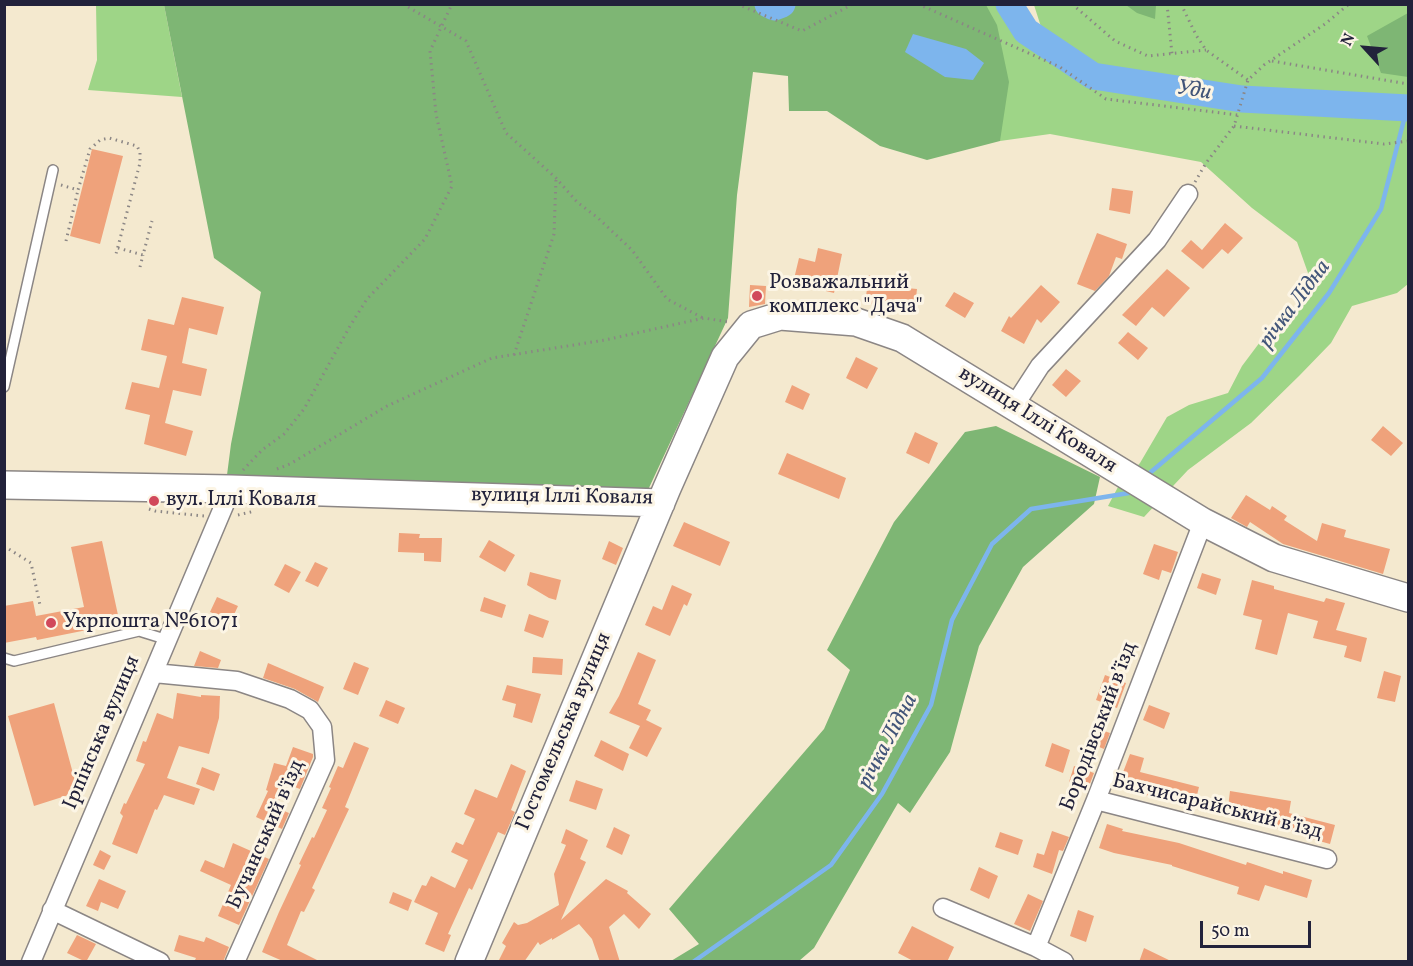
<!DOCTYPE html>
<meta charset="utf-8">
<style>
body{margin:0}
#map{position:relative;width:1413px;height:966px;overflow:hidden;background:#f4e9cf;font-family:Vollkorn,serif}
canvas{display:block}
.frame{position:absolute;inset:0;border:6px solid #22223b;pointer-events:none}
.north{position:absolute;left:1335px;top:18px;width:60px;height:60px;-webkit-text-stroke:4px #fcf5e5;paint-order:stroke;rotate:296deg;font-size:16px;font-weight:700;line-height:24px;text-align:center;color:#22223b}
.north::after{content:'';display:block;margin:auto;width:21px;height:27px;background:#22223b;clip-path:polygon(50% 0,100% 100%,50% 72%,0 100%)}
.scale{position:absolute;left:1200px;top:921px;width:111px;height:27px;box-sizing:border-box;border:3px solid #22223b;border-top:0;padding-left:8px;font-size:18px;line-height:21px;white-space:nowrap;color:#22223b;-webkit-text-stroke:4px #fcf5e5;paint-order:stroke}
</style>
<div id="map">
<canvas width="1413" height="966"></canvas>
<div class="frame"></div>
<div class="north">N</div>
<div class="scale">50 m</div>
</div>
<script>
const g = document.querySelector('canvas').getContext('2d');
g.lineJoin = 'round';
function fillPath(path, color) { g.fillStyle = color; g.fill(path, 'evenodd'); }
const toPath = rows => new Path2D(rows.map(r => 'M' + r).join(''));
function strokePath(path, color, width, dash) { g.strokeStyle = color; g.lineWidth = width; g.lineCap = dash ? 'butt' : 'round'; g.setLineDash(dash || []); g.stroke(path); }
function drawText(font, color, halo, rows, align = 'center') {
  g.font = font + ' Vollkorn,serif'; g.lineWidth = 6; g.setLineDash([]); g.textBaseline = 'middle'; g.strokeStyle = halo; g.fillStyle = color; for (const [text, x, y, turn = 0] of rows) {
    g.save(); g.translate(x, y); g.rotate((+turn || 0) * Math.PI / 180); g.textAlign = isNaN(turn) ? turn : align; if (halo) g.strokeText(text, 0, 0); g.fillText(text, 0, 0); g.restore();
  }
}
fillPath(toPath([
 [96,5,164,5,182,97,88,90,97,60],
 [943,5,1004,5,1026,32,1105,84,1281,106,1408,115,1408,284,1397,293,1352,306,1331,343,1299,376,1251,423,1188,470,1144,517,1108,506,1118,487,1140,463,1167,417,1189,405,1228,393,1242,366,1263,338,1290,320,1308,273,1297,242,1252,208,1201,162,1050,134,1000,141],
 [1034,5,1408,5,1408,102,1250,92,1106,70,1087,62,1042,30]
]), '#9ed587');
fillPath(toPath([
 [164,5,986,5,997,25,1009,82,1000,141,927,160,880,146,827,111,789,111,788,76,753,72,737,195,728,318,648,490,227,475,231,444,261,292,214,258],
 [1126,5,1156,5,1155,19,1137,13],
 [1408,13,1408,77,1381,73,1367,36],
 [996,426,1100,477,1094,504,1023,567,979,646,950,752,910,813,898,803,814,948,799,961,671,961,699,944,669,909,824,729,850,670,827,650,894,522,965,432]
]), '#7eb674');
fillPath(toPath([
 [913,34,966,49,984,63,973,80,945,77,905,52]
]), '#7db5ed');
strokePath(toPath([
 [1145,477,1262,378,1329,293,1381,209,1407,108],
 [693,962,831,865,882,794,931,705,952,620,992,544,1031,509,1129,493]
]), '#7db5ed', 4.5);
strokePath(toPath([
 [768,4,774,7,782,4],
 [1009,4,1026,31,1093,76,1242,99,1408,108]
]), '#7db5ed', 27);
fillPath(toPath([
 [92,149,123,156,100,244,70,236],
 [1112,188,1133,191,1130,214,1109,210],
 [1225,223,1243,238,1228,254,1222,249,1203,269,1181,251,1191,240,1202,250],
 [1097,233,1127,244,1122,259,1116,257,1109,276,1095,291,1077,284],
 [818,248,842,254,834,293,793,283,799,258,815,262],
 [1167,269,1190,288,1164,317,1152,307,1136,326,1122,315],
 [869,275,887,277,886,286,917,289,915,307,865,303],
 [750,285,766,286,765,304,749,307],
 [1041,285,1060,302,1041,323,1037,319,1024,344,1001,331,1009,316,1011,318],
 [954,292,974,303,965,318,945,306],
 [182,297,224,307,217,335,189,328,182,363,207,369,201,396,173,390,165,423,193,431,186,456,144,444,150,415,125,409,132,382,159,388,167,356,141,350,148,319,174,325],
 [1128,332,1148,348,1138,360,1118,343],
 [856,357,878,368,867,389,846,378],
 [1066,369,1081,381,1066,397,1052,385],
 [792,385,810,394,803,410,785,402],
 [1383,426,1403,443,1391,456,1371,440],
 [915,432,938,443,929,464,906,453],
 [787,453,846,478,839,499,778,474],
 [1246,495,1270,510,1272,506,1287,516,1284,520,1317,541,1322,523,1346,530,1344,537,1390,549,1383,574,1283,544,1250,522,1247,527,1231,518],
 [684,522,730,542,720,566,673,546],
 [399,533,420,534,419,538,442,538,441,562,424,561,424,553,398,552],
 [489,540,515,555,505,572,479,557],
 [102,541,118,615,95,620,97,628,37,640,36,637,4,643,4,606,33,601,36,616,84,607,71,547],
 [609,541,623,548,616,565,602,559],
 [1154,544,1178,552,1171,573,1162,570,1159,580,1143,574],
 [315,562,328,568,318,587,305,581],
 [285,564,301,572,289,593,274,585],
 [530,572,561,580,556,600,549,598,527,585],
 [1202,573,1221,579,1216,595,1197,588],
 [1252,580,1274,586,1274,589,1324,602,1326,598,1345,603,1336,630,1367,638,1361,662,1344,657,1347,646,1313,638,1318,621,1288,613,1277,655,1255,649,1262,620,1243,615],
 [672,585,692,594,687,606,684,604,670,636,645,625,653,606,662,610],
 [217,597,238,606,231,621,210,612],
 [484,597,506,605,502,618,480,611],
 [529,614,549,621,543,638,524,631],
 [200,651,221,660,218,668,194,666],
 [638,652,656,660,638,704,651,710,646,720,662,728,647,757,629,748,640,726,609,713,619,696],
 [533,657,563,659,562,675,532,673],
 [354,662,369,668,358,695,343,689],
 [268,663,324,687,318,702,295,689,263,678],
 [1384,671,1401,676,1395,702,1377,698],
 [1105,675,1126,683,1117,708,1096,700],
 [507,685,541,694,532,723,513,717,516,704,502,700],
 [177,693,201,697,201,695,220,696,219,718,209,754,179,746,167,778,200,789,194,805,164,795,157,810,155,809,137,854,112,844,123,816,120,813,124,803,126,804,145,764,136,761,143,741,146,742,157,713,173,719],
 [386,700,405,708,398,724,379,716],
 [54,703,78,792,34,806,8,716],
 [1149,705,1170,713,1164,729,1143,720],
 [1093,727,1110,733,1104,749,1087,742],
 [601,740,629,754,623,771,594,756],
 [354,742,369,748,345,807,349,809,312,888,315,890,304,912,301,911,287,945,321,962,285,962,262,952,279,912,301,865,299,864,312,837,314,838,327,810,322,808,331,788,329,787,338,766,343,768],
 [1052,743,1070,750,1063,773,1045,766],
 [293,747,313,754,313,757,300,789,284,783,277,808,289,813,282,829,256,817,268,791,266,790,274,763,286,766],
 [1130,754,1144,758,1140,772,1199,787,1194,807,1117,788],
 [511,764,526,771,511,810,515,812,505,835,498,832,472,890,469,888,448,934,451,935,444,952,425,944,438,913,414,902,422,885,426,886,431,876,455,888,468,860,451,852,456,842,463,845,475,819,464,814,475,789,497,798],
 [1074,766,1094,773,1088,789,1069,782],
 [202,767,220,774,214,791,196,784],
 [576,780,603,789,596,810,569,801],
 [1230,791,1291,801,1289,813,1335,825,1330,844,1298,835,1298,832,1267,827,1267,821,1227,816],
 [1107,824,1123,829,1122,831,1179,843,1246,865,1247,862,1283,874,1283,871,1312,880,1307,898,1265,885,1259,901,1237,894,1239,887,1172,866,1172,865,1114,853,1099,848],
 [614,827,630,835,622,855,606,847],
 [566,829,588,840,580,859,586,862,561,920,606,879,628,891,627,893,651,914,639,929,624,914,609,927,620,962,600,962,592,939,579,924,552,940,552,938,540,945,538,942,524,962,498,962,506,946,502,943,514,922,518,925,527,923,559,905,554,874,566,845,561,843],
 [1052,831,1069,837,1063,851,1059,850,1052,874,1033,867,1037,853,1044,855],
 [1000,832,1023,840,1018,855,995,847],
 [233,843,269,859,239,925,218,916,231,885,200,871,205,860,224,868],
 [100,850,111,856,104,870,93,865],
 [979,867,998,876,989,899,970,890],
 [99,879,126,891,118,909,101,902,98,911,86,906],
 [393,892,412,900,408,911,389,903],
 [1028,894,1043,901,1030,931,1014,924],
 [1078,910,1094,916,1086,942,1070,936],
 [912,926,954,947,947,962,915,962,898,953],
 [77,935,96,944,86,962,67,953],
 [179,935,204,942,206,937,229,947,223,962,194,962,196,958,174,951],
 [1144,948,1173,962,1139,962]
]), '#efa27b');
const lane = toPath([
 [4,387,53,170],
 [4,658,14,661,139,631,168,640]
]);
const street = toPath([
 [1014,406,1040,366,1157,240,1188,194],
 [154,673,237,681,290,699,310,710,322,727,325,760,235,962],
 [1096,800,1327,859],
 [943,908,1036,947,1064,962],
 [52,910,160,962],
 [1036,947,1096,800,1203,522],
 [31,962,231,489]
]);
const primary = toPath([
 [4,485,231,489,661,503],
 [469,962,667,488,725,357,751,325,780,316,856,322,902,338,1203,522,1274,558,1408,598]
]);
strokePath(lane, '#8b8685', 12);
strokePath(street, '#8b8685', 21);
strokePath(primary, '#8b8685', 30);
strokePath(toPath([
 [403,4,466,41,506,133,556,178,577,202,598,218,632,250,667,299,703,318],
 [737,4,802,31,853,4],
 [918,4,1060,67,1106,99,1238,115],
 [1072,4,1115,41,1148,56,1206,50],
 [1167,4,1172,54],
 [1181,4,1196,35,1206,50,1248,80],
 [1272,61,1408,84],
 [1234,126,1384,144,1408,141],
 [1195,182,1206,163,1234,126,1248,80,1264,65,1325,24,1349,4],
 [61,185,78,190,90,149,100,140,109,138,137,146,140,152,140,163,116,254],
 [66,241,78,190],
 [118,248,143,255,152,221],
 [140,267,143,255],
 [514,355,554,234,556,178],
 [277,469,290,464,387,406,492,358,605,340,704,318,728,322],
 [243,470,262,450,284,434,304,409,350,326,367,299,425,239,452,186,436,114,430,51,452,4],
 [149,509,155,511,204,516],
 [238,515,255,511],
 [4,546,31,563,40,605]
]), '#8b8685', 3, [1.5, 4.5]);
strokePath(lane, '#fff', 9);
strokePath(street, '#fff', 18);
strokePath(primary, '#fff', 27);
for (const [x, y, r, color] of [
 [757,296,6,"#d1495b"],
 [154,501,6,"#d1495b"],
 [51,623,6,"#d1495b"]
]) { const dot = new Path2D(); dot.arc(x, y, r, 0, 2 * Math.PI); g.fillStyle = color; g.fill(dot); strokePath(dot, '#fcf5e5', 2); }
drawText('21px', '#22223b', '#fcf5e5', [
 ["Розважальний",769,284],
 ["комплекс \"Дача\"",769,308],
 ["вул. Іллі Коваля",166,501],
 ["Укрпошта №61071",63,623]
], 'left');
drawText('21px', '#22223b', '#fcf5e5', [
 ["вулиця Іллі Коваля",1037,421,32],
 ["вулиця Іллі Коваля",562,498,1],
 ["Бородівський в’їзд",1100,727,-69],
 ["Гостомельська вулиця",565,732,-67],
 ["Ірпінська вулиця",103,733,-67],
 ["Бахчисарайський в’їзд",1217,808,14],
 ["Бучанський в'їзд",267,835,-66]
]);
drawText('italic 22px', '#425579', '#fcf5e5', [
 ["Уди",1194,92,9],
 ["річка Лідна",1296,305,-53],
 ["річка Лідна",889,742,-62]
]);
</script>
